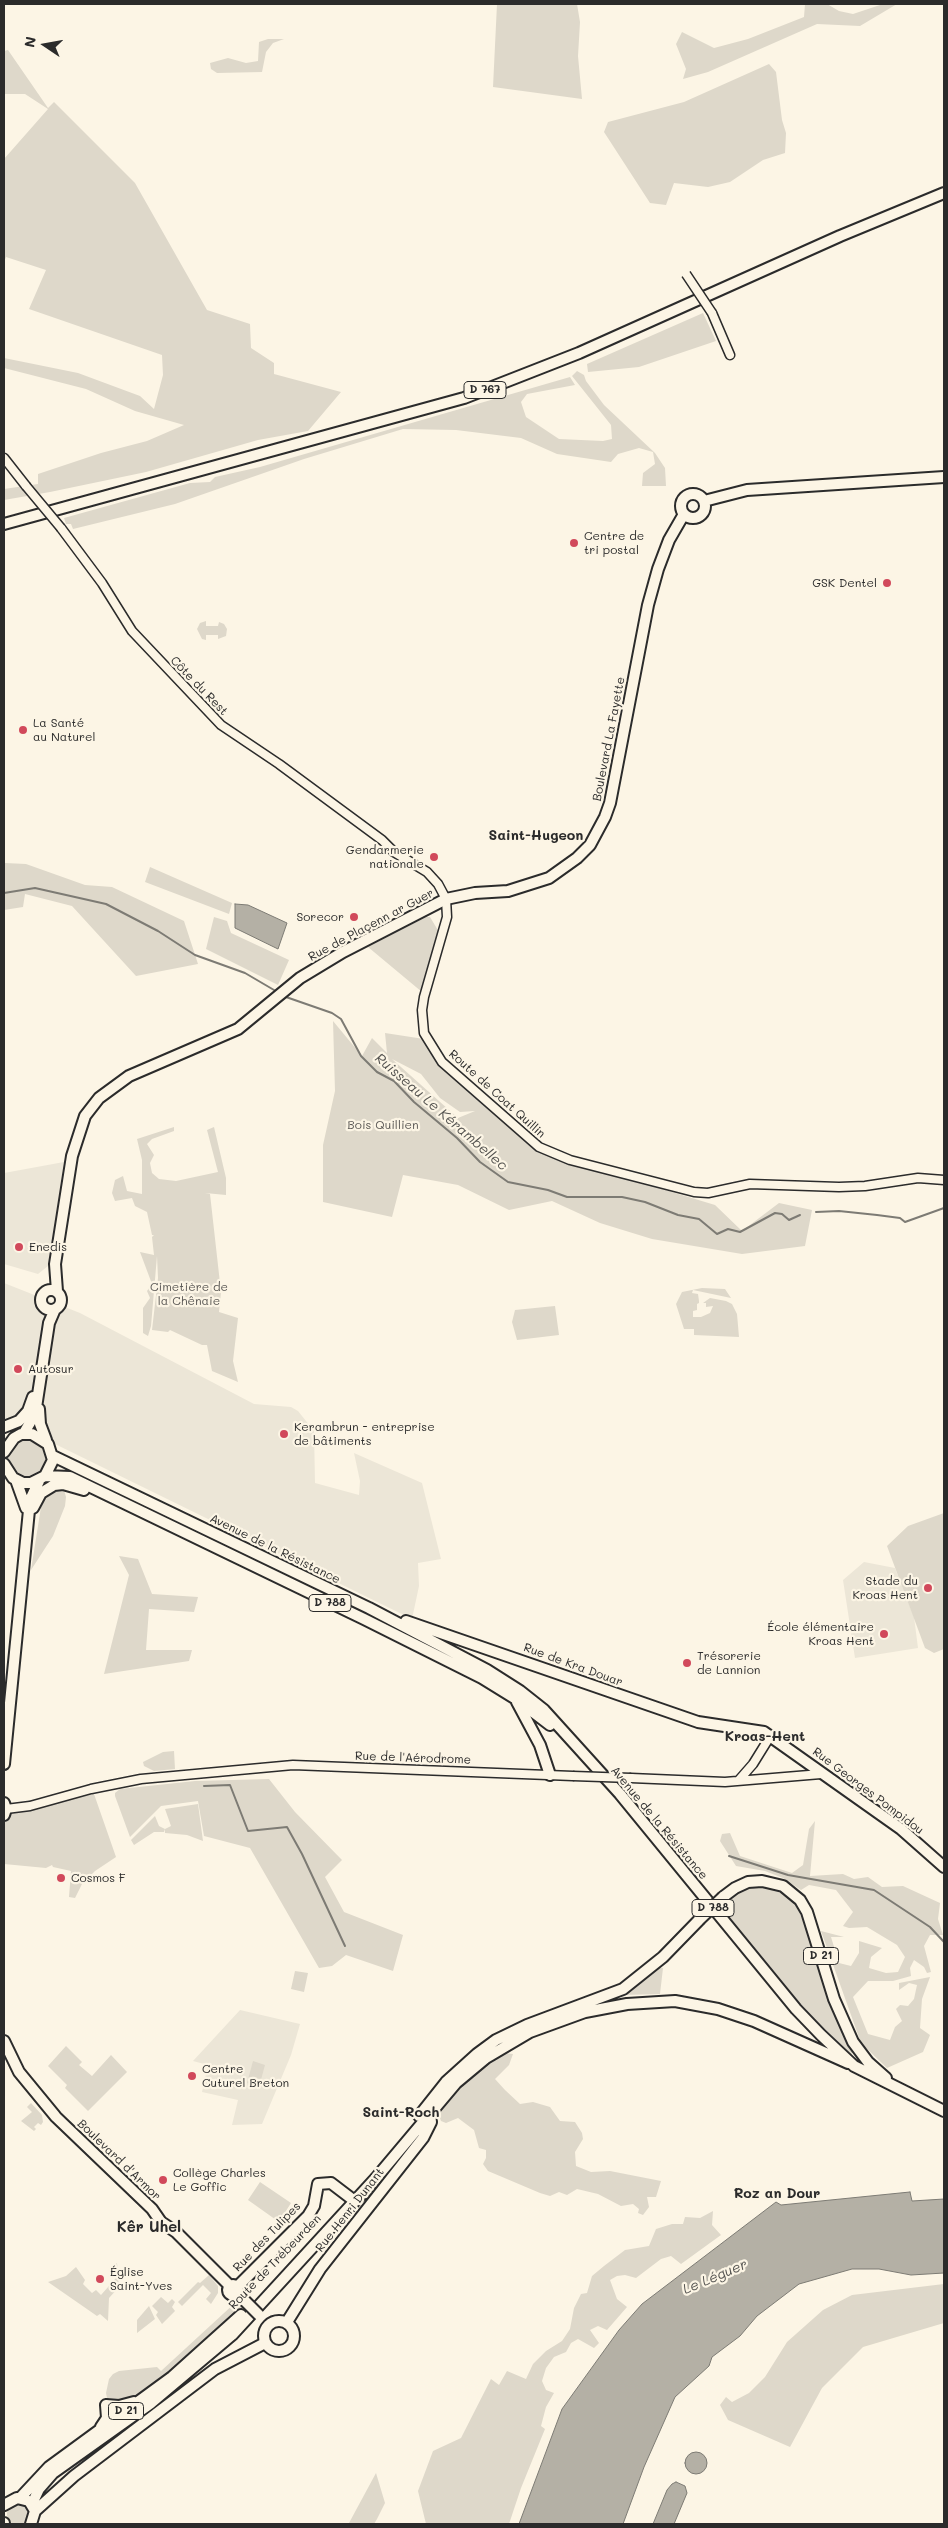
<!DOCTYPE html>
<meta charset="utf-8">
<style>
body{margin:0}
#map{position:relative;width:948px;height:2528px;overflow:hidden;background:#fcf5e5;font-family:Mali,sans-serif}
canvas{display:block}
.frame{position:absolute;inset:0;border:5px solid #2b2b2b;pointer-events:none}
.north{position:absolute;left:20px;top:20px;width:50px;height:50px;-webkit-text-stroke:4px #fcf5e5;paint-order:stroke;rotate:282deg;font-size:14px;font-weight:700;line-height:20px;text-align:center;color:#2b2b2b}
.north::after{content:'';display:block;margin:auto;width:18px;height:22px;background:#2b2b2b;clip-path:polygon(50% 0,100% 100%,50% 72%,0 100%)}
</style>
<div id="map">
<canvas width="948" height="2528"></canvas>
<div class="frame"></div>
<div class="north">N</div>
</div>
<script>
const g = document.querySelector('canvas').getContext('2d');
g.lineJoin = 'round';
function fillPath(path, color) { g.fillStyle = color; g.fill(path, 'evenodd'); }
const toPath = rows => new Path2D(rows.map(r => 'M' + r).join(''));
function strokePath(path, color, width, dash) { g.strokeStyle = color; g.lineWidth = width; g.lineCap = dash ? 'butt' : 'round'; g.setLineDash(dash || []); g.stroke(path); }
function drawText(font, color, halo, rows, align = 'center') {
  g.font = font + ' Mali,sans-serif'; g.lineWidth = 4.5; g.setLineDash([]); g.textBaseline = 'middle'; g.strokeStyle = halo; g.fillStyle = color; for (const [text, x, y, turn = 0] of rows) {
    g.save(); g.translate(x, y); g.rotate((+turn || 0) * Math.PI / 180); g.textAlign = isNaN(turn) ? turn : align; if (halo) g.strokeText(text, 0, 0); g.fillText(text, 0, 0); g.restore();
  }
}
fillPath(toPath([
 [64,1162,48,1266,38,1274,4,1264,4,1173],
 [4,1283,80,1313,254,1404,291,1407,298,1411,314,1431,315,1483,359,1495,360,1481,354,1453,422,1483,441,1559,418,1563,419,1586,412,1619,4,1419],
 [864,1562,895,1568,914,1617,918,1648,855,1658,843,1580],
 [240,2010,300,2024,291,2055,262,2124,232,2125,238,2100,202,2092,208,2065,193,2061]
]), '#ece6d7');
fillPath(toPath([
 [497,4,577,4,580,22,578,56,582,99,493,87],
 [805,4,827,4,839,11,853,14,883,4,897,4,860,26,817,24,708,72,683,79,686,69,676,44,682,32,714,48,748,39,804,17],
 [268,39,284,39,273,43,266,52,262,72,217,73,211,69,210,63,228,58,246,63,258,61,259,42],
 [8,50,48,108,54,102,135,183,207,310,250,324,251,348,274,363,274,374,341,392,308,431,258,440,146,472,50,492,4,500,4,489,38,484,38,474,101,453,147,441,184,425,135,411,86,389,4,368,4,358,78,373,140,396,154,409,163,375,162,355,29,309,46,270,6,257,4,262,4,159,48,109,25,94,4,94,4,51],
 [769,64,776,72,782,120,786,133,785,153,763,160,730,182,708,187,674,183,666,205,650,203,604,132,608,122,684,102],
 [703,313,716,341,639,367,588,372,587,364],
 [577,371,584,375,586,381,604,405,655,453,665,468,666,486,642,486,643,473,655,464,653,452,639,448,618,454,611,462,557,454,521,438,456,430,403,429,304,459,175,504,73,529,71,524,66,524,64,518,190,483,210,482,215,477,260,467,570,377,575,385,527,394,521,402,526,417,559,439,603,441,612,439,611,425,572,376],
 [206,621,206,626,218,626,219,622,224,624,227,629,226,636,218,639,218,635,206,635,206,640,202,639,197,629,200,623],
 [5,863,26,864,85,885,112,887,184,921,198,964,136,976,72,906,25,894,23,907,4,910],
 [150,867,232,903,229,914,145,882],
 [214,917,227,921,231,933,289,960,278,985,206,949],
 [426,917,430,917,439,932,422,992,368,947],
 [333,1021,362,1056,372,1038,387,1053,385,1033,424,1039,437,1063,523,1139,546,1154,715,1205,742,1231,779,1203,812,1210,805,1246,742,1254,652,1239,600,1223,552,1201,509,1210,458,1185,403,1175,392,1217,323,1202,323,1145,335,1091],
 [392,1059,421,1074,440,1098,460,1112,475,1111,458,1118],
 [174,1127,174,1131,152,1139,147,1144,154,1155,150,1163,152,1173,159,1179,176,1181,218,1172,207,1130,214,1127,226,1178,226,1195,205,1193,210,1194,221,1292,219,1312,238,1318,233,1361,238,1382,212,1371,207,1345,202,1345,170,1330,168,1332,152,1330,158,1278,157,1256,151,1326,148,1336,143,1333,143,1308,150,1298,147,1291,152,1284,140,1252,154,1255,152,1237,154,1235,152,1235,147,1212,135,1206,132,1198,115,1201,112,1193,115,1180,123,1176,127,1191,142,1194,142,1160,137,1139],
 [702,1288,725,1289,731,1298,693,1290,692,1293,698,1294,699,1301,699,1303,697,1304,697,1310,693,1311,693,1317,701,1317,710,1313,713,1306,706,1307,706,1303,703,1303,710,1298,726,1301,732,1304,737,1314,739,1337,694,1335,694,1329,684,1329,676,1304,682,1292],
 [555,1306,559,1335,517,1340,512,1322,515,1310],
 '8 1458a20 20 0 1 1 40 0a20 20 0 1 1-40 0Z',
 [58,1490,64,1490,66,1497,65,1506,53,1536,31,1570,41,1507,46,1498],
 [944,1513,944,1649,934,1653,925,1648,887,1546,908,1526],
 [119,1556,138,1559,152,1594,198,1597,194,1612,149,1609,146,1650,192,1650,189,1661,104,1674,129,1575],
 [174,1751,175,1769,154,1771,144,1766,143,1762,163,1752],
 [269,1779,295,1812,342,1860,325,1877,344,1912,403,1935,393,1971,346,1955,332,1966,319,1968,250,1848,204,1836,198,1801,161,1806,130,1837,115,1796,115,1793,120,1789,195,1781],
 [94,1794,116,1857,95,1871,82,1884,75,1898,69,1897,71,1871,53,1867,52,1865,46,1868,4,1864,4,1823,13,1812],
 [198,1804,203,1841,187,1835,165,1833,165,1829,171,1826,165,1809],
 [155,1816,159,1826,165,1829,164,1832,154,1832,134,1845,131,1840],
 [815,1821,810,1876,843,1874,854,1879,868,1877,882,1887,903,1886,940,1903,938,1919,943,1935,930,1935,924,1946,931,1972,927,1973,924,1967,914,1960,910,1968,911,1976,893,1981,868,1981,853,1997,868,2034,890,2040,895,2027,902,2021,896,2009,900,2005,908,2006,914,1999,917,1985,909,1983,899,1990,899,1983,930,1977,922,1999,920,2028,930,2035,923,2052,887,2068,861,2043,821,1931,844,1937,831,1937,839,1963,851,1966,859,1953,859,1941,882,1948,871,1957,869,1968,886,1973,898,1972,905,1957,897,1945,867,1927,849,1928,843,1926,853,1912,836,1890,809,1885,801,1890,783,1878,765,1871,736,1866,720,1841,722,1834,730,1833,740,1856,792,1873,803,1865,809,1829],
 [762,1886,783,1892,794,1902,803,1920,833,2011,853,2051,851,2055,795,2000,720,1908,741,1891],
 [655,1968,663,1968,660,1994,624,1995],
 [295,1971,308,1973,304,1992,291,1989],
 [66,2046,82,2062,79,2065,92,2076,111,2055,127,2072,88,2111,65,2088,67,2085,48,2066],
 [504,2053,513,2054,509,2065,495,2079,505,2090,520,2104,533,2102,550,2107,560,2121,575,2122,582,2133,583,2139,575,2152,576,2166,591,2172,610,2171,661,2181,656,2197,647,2197,649,2207,643,2215,638,2213,639,2209,633,2204,621,2206,598,2194,577,2189,567,2195,559,2192,550,2196,540,2193,488,2171,483,2164,486,2158,486,2150,479,2148,474,2130,458,2118,446,2123,441,2121,437,2110,448,2098],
 [253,2061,265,2065,259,2087,247,2083],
 [31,2103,42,2115,43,2122,41,2125,38,2123,34,2127,36,2129,34,2131,21,2121,32,2112,27,2107],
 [260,2182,291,2203,279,2222,248,2200],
 [713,2211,712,2225,721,2235,681,2264,671,2256,661,2259,636,2278,625,2275,617,2276,610,2280,617,2299,627,2307,607,2330,598,2326,590,2330,599,2343,594,2348,578,2339,571,2343,566,2352,554,2357,546,2368,542,2381,546,2390,554,2393,546,2407,541,2426,545,2429,521,2488,509,2524,426,2524,418,2491,433,2451,461,2438,491,2379,499,2385,507,2371,526,2379,533,2364,546,2351,562,2341,570,2329,574,2308,581,2294,587,2293,592,2276,604,2266,625,2250,649,2246,656,2229,672,2224,683,2224,685,2217,700,2218],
 [117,2263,119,2287,109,2298,108,2321,100,2314,97,2316,48,2282,66,2276,76,2267,85,2280,83,2284,92,2293,96,2290,101,2295,116,2278,112,2268],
 [209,2275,218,2286,218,2293,211,2304,206,2299,211,2293,203,2285,182,2306,178,2302,198,2282,200,2283],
 [944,2284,944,2323,863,2347,822,2388,790,2447,728,2420,720,2405,726,2397,732,2402,749,2393,765,2377,787,2342,823,2310,852,2295],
 [161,2297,168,2303,172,2299,175,2302,172,2307,175,2311,162,2324,156,2315,158,2312,152,2306],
 [236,2302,243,2308,207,2341,134,2398,122,2403,110,2402,107,2398,106,2393,109,2379,113,2374,119,2371,157,2367,161,2371],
 [149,2306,155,2319,137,2333,137,2320],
 [376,2473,385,2503,377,2519,374,2524,349,2523],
 '7 2514a11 11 0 1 1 22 0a11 11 0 1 1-22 0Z'
]), '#ded8ca');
const water = toPath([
 [235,904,248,905,287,923,278,949,235,928,235,904],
 [910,2192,912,2201,944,2199,944,2273,911,2275,879,2269,852,2269,799,2284,757,2316,740,2336,712,2357,709,2366,675,2397,644,2467,623,2524,519,2524,562,2409,619,2330,642,2304,776,2202,781,2205,910,2192],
 '685 2463a11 11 0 1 1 22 0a11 11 0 1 1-22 0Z',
 [676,2482,685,2486,687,2493,674,2524,653,2524,667,2490,672,2484,676,2482]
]);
fillPath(water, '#b4b0a5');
strokePath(water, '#7d7b74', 1);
strokePath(toPath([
 [4,893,35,888,106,904,158,931,195,955,245,973,274,990],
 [286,997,332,1013,341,1019,361,1056,377,1072,394,1081,414,1102,457,1138,480,1162,508,1182,548,1190,567,1197,622,1197,645,1202,678,1215,699,1219,717,1234,728,1229,740,1232,775,1213,782,1214,789,1220,800,1215],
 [816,1212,839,1211,877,1215,900,1218,905,1222,944,1208],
 [204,1786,230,1785,248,1831,287,1827,302,1854,345,1946],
 [729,1856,788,1875,874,1890,930,1927,944,1942]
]), '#7d7b74', 2);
const minor = toPath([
 [712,313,730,355],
 [4,458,26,486],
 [61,528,102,583,132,631,221,725,279,764,382,840,394,852,427,872,438,884,446,899,447,917,424,997,422,1010,424,1033,442,1062,539,1147,570,1160,694,1192,708,1193,750,1184,839,1187,865,1186,918,1178,944,1180],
 [631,1778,725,1782,821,1774],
 [739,1780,753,1764,771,1735],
 [6,1809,30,1806,91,1789,141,1779,293,1765,573,1776]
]);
const major = toPath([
 '681 506a12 12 0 1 1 24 0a12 12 0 1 1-24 0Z',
 [704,501,747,490,944,477],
 [4,524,464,398,579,353,840,236,944,193],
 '41 1300a10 10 0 1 1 20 0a10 10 0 1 1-20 0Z',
 [57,1291,55,1264,72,1156,85,1116,99,1098,129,1076,238,1029,300,978,343,952,446,899,475,893,508,891,549,878,577,858,590,845,605,817,610,803,648,605,658,569,669,540,684,514],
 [39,1409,40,1424,46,1440],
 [4,1427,19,1421,28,1411,33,1397],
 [24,1433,35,1414,49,1323,55,1309],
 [4,1452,14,1438,21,1434,32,1434,48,1444,53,1460,45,1476,31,1483,23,1483,13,1478,4,1464],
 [53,1456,369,1608,487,1670,520,1691,544,1710,620,1794,796,2009,821,2035,854,2066,944,2111],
 [45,1476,70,1477,364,1619,482,1678,516,1699,550,1725],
 [16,1480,26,1508],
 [33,1508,41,1493,54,1485,63,1484,84,1490],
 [406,1621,698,1722,764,1732,901,1829,944,1867],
 [517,1702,540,1745,550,1775],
 [4,1764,30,1500,39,1481],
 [4,1803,6,1809,4,1815],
 [723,1897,735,1888,748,1882,762,1881,783,1886,800,1900,807,1912,834,1999,853,2042,868,2062,886,2078],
 [4,2041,19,2072,56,2117,152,2209,161,2222,176,2232,230,2286],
 [419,2116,446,2082,477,2054,496,2040,527,2025,623,1989,663,1957,699,1920],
 '228 2290a5 5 0 1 1 10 0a5 5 0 1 1-10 0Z',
 [237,2287,308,2216,314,2206,318,2184,331,2183,352,2199],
 '264 2336a15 15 0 1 1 30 0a15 15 0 1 1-30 0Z',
 [287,2322,320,2269,423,2138,431,2122,430,2114],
 [101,2427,107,2418,106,2405,119,2406,134,2402],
 [21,2497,49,2467,172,2377,241,2315],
 [32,2504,39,2489,53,2473,150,2404,232,2335,376,2178,456,2083,486,2058,530,2032,585,2012,627,2004,675,2001,718,2009,754,2021,848,2063],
 [4,2505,17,2498,29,2501,35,2511,31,2524],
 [35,2511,74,2476,215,2369,265,2343],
 [4,2523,4,2524]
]);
strokePath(minor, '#2b2b2b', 11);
strokePath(major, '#2b2b2b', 14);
strokePath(minor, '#fcf5e5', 8);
strokePath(major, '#fcf5e5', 10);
const minorBridge = toPath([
 [686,274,712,313],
 [26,486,61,528],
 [573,1776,631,1778]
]);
const majorBridge = toPath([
 [699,1920,723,1897],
 [243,2299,259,2315]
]);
strokePath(minorBridge, '#2b2b2b', 11, []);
strokePath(majorBridge, '#2b2b2b', 14, []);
strokePath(minorBridge, '#fcf5e5', 8);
strokePath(majorBridge, '#fcf5e5', 10);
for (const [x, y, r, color] of [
 [574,543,5,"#d1495b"],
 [887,583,5,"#d1495b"],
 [23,730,5,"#d1495b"],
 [434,857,5,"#d1495b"],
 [354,917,5,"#d1495b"],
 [19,1247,5,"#d1495b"],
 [18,1369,5,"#d1495b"],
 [284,1434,5,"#d1495b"],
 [928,1588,5,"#d1495b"],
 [884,1634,5,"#d1495b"],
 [687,1663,5,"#d1495b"],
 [61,1878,5,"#d1495b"],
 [192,2076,5,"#d1495b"],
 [163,2180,5,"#d1495b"],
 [100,2279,5,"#d1495b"]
]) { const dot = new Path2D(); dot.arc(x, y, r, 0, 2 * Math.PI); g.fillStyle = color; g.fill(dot); strokePath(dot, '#fcf5e5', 2); }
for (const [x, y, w] of [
 [485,390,42],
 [330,1603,42],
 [713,1908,42],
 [821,1956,35],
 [126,2411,35]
]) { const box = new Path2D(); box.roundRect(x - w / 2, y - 8.5, w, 17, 4); g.fillStyle = '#fcf5e5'; g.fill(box); strokePath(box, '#2b2b2b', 1); }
drawText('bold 11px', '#2b2b2b', null, [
 ["D 767",485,390],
 ["D 788",330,1603],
 ["D 788",713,1908],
 ["D 21",821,1956],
 ["D 21",126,2411]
]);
drawText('12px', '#2b2b2b', '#fcf5e5', [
 ["Centre de",584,536],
 ["tri postal",584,550],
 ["GSK Dentel",877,583,"right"],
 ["La Santé",33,723],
 ["au Naturel",33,737],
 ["Gendarmerie",424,850,"right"],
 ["nationale",424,864,"right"],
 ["Sorecor",344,917,"right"],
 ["Enedis",29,1247],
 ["Autosur",28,1369],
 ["Kerambrun - entreprise",294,1427],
 ["de bâtiments",294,1441],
 ["Stade du",918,1581,"right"],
 ["Kroas Hent",918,1595,"right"],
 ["École élémentaire",874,1627,"right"],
 ["Kroas Hent",874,1641,"right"],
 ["Trésorerie",697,1656],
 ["de Lannion",697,1670],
 ["Cosmos F",71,1878],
 ["Centre",202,2069],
 ["Cuturel Breton",202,2083],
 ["Collège Charles",173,2173],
 ["Le Goffic",173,2187],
 ["Église",110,2272],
 ["Saint-Yves",110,2286]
], 'left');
drawText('12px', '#2b2b2b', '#fcf5e5', [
 ["Côte du Rest",199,686,46],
 ["Boulevard La Fayette",609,739,-79],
 ["Rue de Plaçenn ar Guer",371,925,-28],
 ["Route de Coat Quillin",497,1094,42],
 ["Avenue de la Résistance",275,1549,26],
 ["Rue de Kra Douar",573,1665,20],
 ["Rue de l'Aérodrome",413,1758,2],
 ["Rue Georges Pompidou",868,1791,37],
 ["Avenue de la Résistance",659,1823,50],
 ["Boulevard d'Armor",119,2160,44],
 ["Rue Henri Dunant",350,2210,-52],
 ["Rue des Tulipes",267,2237,-46],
 ["Route de Trébeurden",275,2262,-46]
]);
drawText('12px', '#585653', '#fcf5e5', [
 ["Bois Quillien",383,1125],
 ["Cimetière de",189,1287],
 ["la Chênaie",189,1301]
]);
drawText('bold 14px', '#2b2b2b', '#fcf5e5', [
 ["Saint-Hugeon",536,836],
 ["Kroas-Hent",765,1737],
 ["Saint-Roch",401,2113],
 ["Roz an Dour",777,2194]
]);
drawText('italic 14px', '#545350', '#fcf5e5', [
 ["Ruisseau Le Kérambellec",441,1112,41],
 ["Le Léguer",715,2277,-23]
]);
drawText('bold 15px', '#2b2b2b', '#fcf5e5', [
 ["Kêr Uhel",149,2227]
]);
</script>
